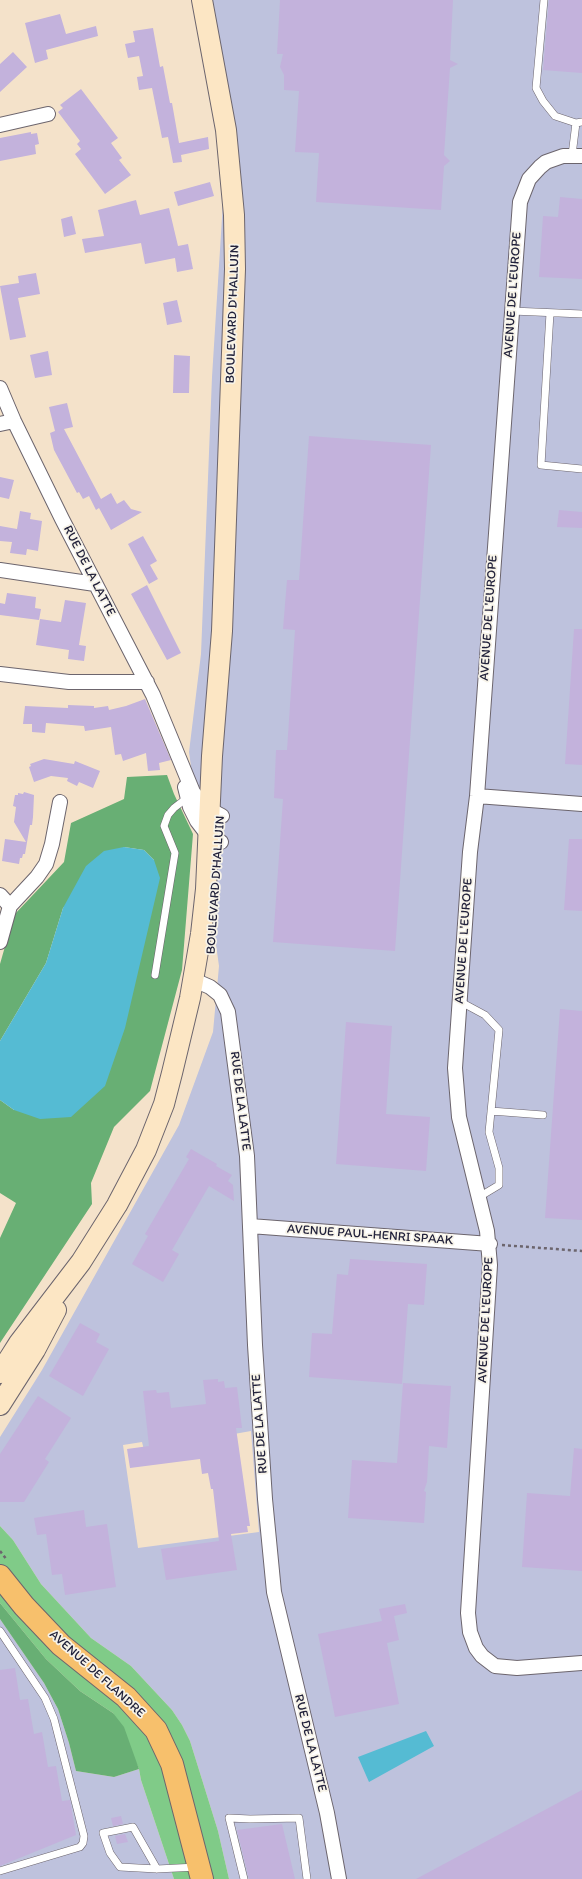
<!DOCTYPE html>
<style>
body{margin:0}
canvas{display:block;background:#f4e2ca}
</style>
<canvas width="582" height="1879"></canvas>
<script>
const g = document.querySelector('canvas').getContext('2d');
g.lineJoin = 'round';
function fillPath(path, color) { g.fillStyle = color; g.fill(path, 'evenodd'); }
const toPath = rows => new Path2D(rows.map(r => 'M' + r).join(''));
function strokePath(path, color, width, dash) { g.strokeStyle = color; g.lineWidth = width; g.lineCap = dash ? 'butt' : 'round'; g.setLineDash(dash || []); g.stroke(path); }
function drawText(font, color, halo, rows, align = 'center') {
  g.font = font + ' Itim,sans-serif'; g.lineWidth = 3.5; g.setLineDash([]); g.textBaseline = 'middle'; g.strokeStyle = halo; g.fillStyle = color; for (const [text, x, y, turn = 0] of rows) {
    g.save(); g.translate(x, y); g.rotate((+turn || 0) * Math.PI / 180); g.textAlign = isNaN(turn) ? turn : align; if (halo) g.strokeText(text, 0, 0); g.fillText(text, 0, 0); g.restore();
  }
}
fillPath(toPath([
 [199,0,582,0,582,1879,229,1879,218,1831,190,1741,182,1725,172,1710,131,1666,91,1638,41,1584,13,1540,0,1526,0,1437,42,1370,179,1125,213,1032,219,966,189,752,201,654,212,377,224,186],
 [251,1431,259,1532,138,1548,123,1445,142,1442,144,1450],
 [0,1619,44,1683,58,1709,69,1743,76,1771,114,1777,139,1769,141,1780,174,1879,0,1879]
]), '#bec2dd');
fillPath(toPath([
 [0,1526,13,1540,41,1584,91,1638,131,1666,172,1710,182,1725,190,1741,218,1831,229,1879,174,1879,141,1780,139,1769,113,1713,80,1691,46,1659,0,1603]
]), '#80cb88');
fillPath(toPath([
 [167,775,174,794,193,834,182,970,150,1091,114,1127,91,1183,92,1204,0,1343,0,1238,16,1203,0,1193,0,1100,14,1110,154,860,144,850,124,847,63,908,46,963,0,1041,0,964,14,915,64,862,71,823,124,799,127,777],
 [0,1603,46,1659,80,1691,113,1713,124,1727,139,1769,114,1777,76,1771,69,1743,58,1709,44,1683,0,1619]
]), '#68af74');
fillPath(toPath([
 [124,847,144,850,154,860,160,878,125,1028,105,1086,71,1117,40,1119,14,1110,0,1100,0,1041,46,963,63,908,86,866,104,851],
 [426,1731,434,1746,369,1782,358,1757]
]), '#55bbd3');
fillPath(toPath([
 [280,0,453,0,450,60,458,64,450,68,444,155,450,161,444,166,441,210,316,202,319,153,295,152,299,91,284,90,284,75,280,67,283,54,277,54],
 [549,0,582,0,582,73,543,70],
 [60,14,66,34,96,26,98,36,46,50,48,59,35,63,25,23],
 [153,28,160,67,163,66,170,103,172,103,179,143,208,137,209,149,181,155,182,162,173,163,168,137,162,138,152,88,139,90,137,77,143,76,139,56,128,58,125,44,135,42,133,31],
 [13,52,27,67,0,92,0,64],
 [81,89,118,138,111,143,122,158,119,160,131,175,105,194,75,154,81,149,77,144,80,141,58,112,63,108,60,105],
 [31,132,31,134,37,133,39,144,35,145,36,154,0,161,0,138],
 [210,182,214,196,178,206,174,192],
 [560,197,582,199,582,279,539,277,543,216,558,217],
 [136,200,140,215,169,208,178,246,188,244,193,269,177,272,175,258,145,264,141,243,85,253,82,239,104,236,98,210],
 [72,216,76,234,64,237,61,219],
 [36,273,40,294,18,298,26,337,10,340,0,286,19,283,18,276],
 [177,300,182,322,167,325,163,303],
 [48,351,52,375,35,378,30,355],
 [174,355,190,356,189,393,173,393],
 [67,403,73,427,64,429,101,499,111,493,117,504,124,500,131,509,142,512,111,530,99,508,96,510,89,496,83,499,79,492,77,493,54,450,50,433,55,431,49,407],
 [309,436,431,445,395,951,273,942,283,799,274,798,276,750,287,750,295,630,283,629,287,580,299,580],
 [0,477,14,480,9,499,0,497],
 [559,510,582,512,582,528,557,527],
 [20,511,31,513,30,519,42,521,38,551,27,549,26,555,10,553,12,542,0,541,0,526,17,529],
 [143,536,157,561,150,565,158,579,149,584,128,544],
 [147,585,181,653,167,660,131,594],
 [7,593,36,597,35,608,41,609,39,620,0,615,0,603,5,604],
 [65,600,86,603,79,645,86,646,84,661,68,659,69,650,36,645,40,619,61,622],
 [574,629,582,629,582,765,565,764],
 [145,699,171,760,159,763,160,770,148,771,146,753,123,761,121,754,115,755,111,727,85,731,84,726,46,723,45,733,32,732,32,724,23,724,25,706,68,708,68,705,94,706,94,708,108,706,109,710,126,706],
 [44,759,74,764,75,761,100,771,93,788,79,782,77,786,67,781,68,778,51,776,34,782,29,767,31,766,30,764],
 [24,792,34,795,33,817,32,825,30,825,25,854,23,854,22,858,20,858,19,864,2,861,5,839,26,842,14,822,16,807,13,806,15,795,18,795,18,793,23,794],
 [569,839,582,839,582,911,564,910],
 [560,1009,582,1011,582,1220,545,1218],
 [346,1022,392,1026,386,1114,430,1117,426,1171,336,1164],
 [191,1149,217,1164,216,1166,232,1175,228,1181,233,1185,234,1201,209,1186,172,1250,179,1254,163,1282,132,1264,148,1236,145,1234,189,1159,186,1157],
 [350,1259,427,1264,424,1305,408,1304,402,1384,309,1377,312,1333,332,1334,337,1274,348,1275],
 [80,1323,100,1334,96,1342,109,1349,83,1396,49,1376],
 [218,1379,218,1382,224,1381,225,1388,237,1387,242,1428,236,1428,250,1526,247,1526,248,1532,231,1534,237,1570,166,1580,161,1549,219,1541,213,1489,211,1489,208,1473,202,1474,200,1459,130,1468,127,1449,149,1446,143,1391,156,1390,157,1393,169,1392,171,1408,206,1404,203,1380],
 [403,1383,451,1386,447,1448,429,1446,427,1482,424,1491,426,1492,424,1523,348,1518,352,1460,397,1463],
 [38,1396,71,1418,45,1459,49,1462,24,1502,0,1502,0,1454],
 [574,1448,582,1449,582,1571,522,1567,527,1493,570,1496],
 [84,1510,86,1527,107,1524,116,1587,65,1595,62,1574,52,1575,46,1534,37,1535,34,1518],
 [405,1604,407,1613,394,1616,399,1640,387,1643,399,1704,335,1717,318,1634,382,1621,379,1609],
 [15,1668,20,1700,28,1699,34,1734,42,1732,48,1767,56,1766,62,1801,70,1800,76,1835,0,1866,0,1670],
 [582,1790,582,1879,416,1879],
 [121,1816,123,1824,113,1826,111,1818],
 [282,1824,295,1879,249,1879,237,1830],
 [125,1834,128,1842,117,1844,115,1836]
]), '#c3b2dc');
const lane = toPath([
 [544,0,536,88,543,101,555,116,576,123,582,122],
 [572,155,576,123],
 [512,311,582,314],
 [550,313,541,465,582,469],
 [155,975,175,853,164,826,168,815,174,808,187,798],
 [459,1001,485,1015,499,1030,489,1132,499,1168,499,1185,479,1197],
 [491,1111,543,1115],
 [0,1631,45,1698,54,1719,84,1836,83,1843,80,1847,0,1871],
 [157,1869,133,1827,103,1833,110,1853,120,1867,157,1869,197,1867],
 [244,1879,229,1818,250,1819,299,1818,307,1879]
]);
const street = toPath([
 [0,125,48,114],
 [582,156,563,156,546,162,540,167,529,179,520,202,477,796,470,852,455,1068,459,1117,487,1231,490,1265,468,1613,470,1632,476,1648,482,1656,495,1666,517,1668,582,1663],
 [0,388,14,421,62,519,153,695,193,792,205,807,222,816],
 [0,424,14,421],
 [0,570,95,584],
 [0,674,69,682,147,682],
 [185,787,190,807,197,821,207,834,221,842],
 [477,796,582,804],
 [0,895,10,906],
 [0,942,10,906,37,877,46,864,52,844,60,802],
 [194,980,210,987,220,995,228,1012,247,1156,255,1345,265,1499,274,1592,327,1813,339,1879],
 [250,1226,490,1244]
]);
const secondary = toPath([
 [0,1373,19,1343,81,1262,117,1205,146,1150,164,1104,172,1073,190,998,201,934,206,889,212,756,222,631,235,269,234,215,226,130,202,0],
 [0,1405,35,1350,56,1310]
]);
const primary = toPath([
 [0,1576,24,1606,61,1645,126,1697,156,1730,172,1764,202,1879]
]);
strokePath(lane, '#6c656d', 8);
strokePath(street, '#6c656d', 16);
strokePath(secondary, '#6c656d', 22);
strokePath(primary, '#6c656d', 24);
strokePath(toPath([
 [502,1245,582,1251],
 [0,1551,7,1560]
]), '#6c656d', 2.5, [3, 3]);
strokePath(lane, '#fff', 7);
strokePath(street, '#fff', 14);
strokePath(secondary, '#fce6c4', 20);
strokePath(primary, '#f7c06c', 22);
drawText('13px', '#22223b', '#f7f3e8', [
 ["AVENUE DE L'EUROPE",513,295,-86],
 ["BOULEVARD D'HALLUIN",233,314,-88],
 ["RUE DE LA LATTE",89,571,63],
 ["AVENUE DE L'EUROPE",489,618,-86],
 ["BOULEVARD D'HALLUIN",216,885,-86],
 ["AVENUE DE L'EUROPE",464,941,-86],
 ["RUE DE LA LATTE",240,1101,83],
 ["AVENUE PAUL-HENRI SPAAK",370,1235,4],
 ["AVENUE DE L'EUROPE",486,1320,-87],
 ["RUE DE LA LATTE",260,1424,-94],
 ["AVENUE DE FLANDRE",97,1674,42],
 ["RUE DE LA LATTE",310,1743,76]
]);
</script>
